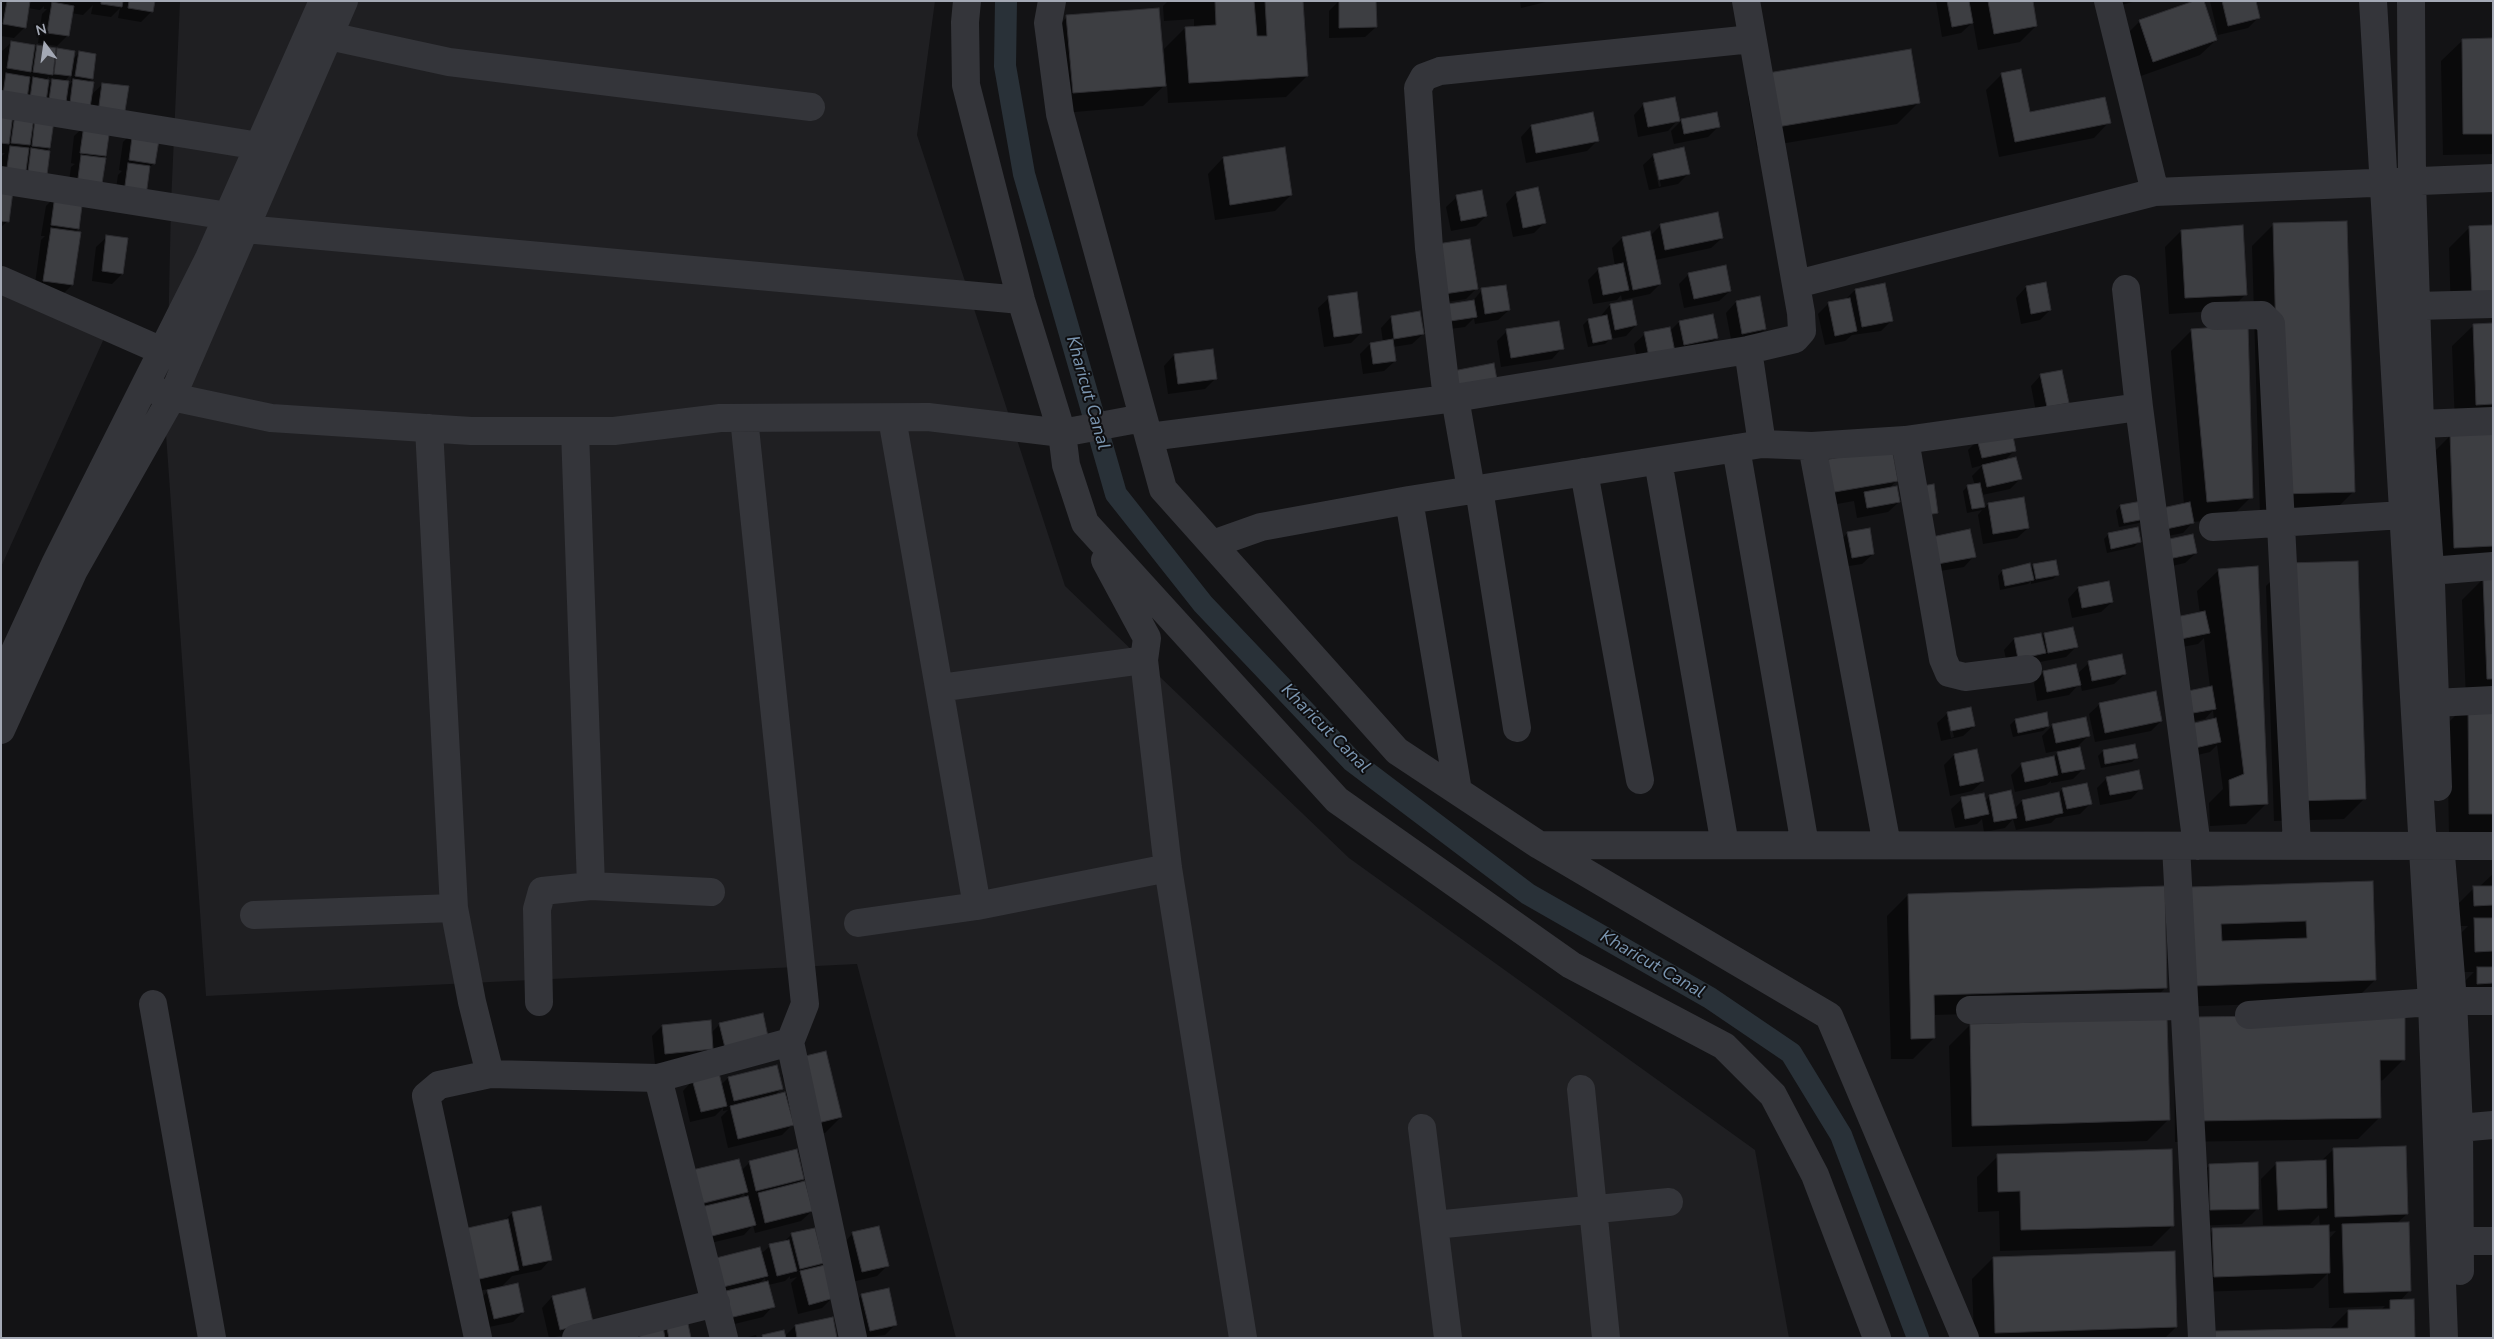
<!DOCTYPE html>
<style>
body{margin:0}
#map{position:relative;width:2494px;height:1339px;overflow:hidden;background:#131315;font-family:"Nunito Sans",sans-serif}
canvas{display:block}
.frame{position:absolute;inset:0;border:2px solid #a4a9b5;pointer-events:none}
.north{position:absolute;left:20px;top:20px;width:50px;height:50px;-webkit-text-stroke:4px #0e0e10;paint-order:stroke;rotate:346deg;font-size:14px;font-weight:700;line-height:20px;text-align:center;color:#a4a9b5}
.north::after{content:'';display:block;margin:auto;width:18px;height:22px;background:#a4a9b5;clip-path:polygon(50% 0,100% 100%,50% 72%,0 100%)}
</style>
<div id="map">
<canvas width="2494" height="1339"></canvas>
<div class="frame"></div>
<div class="north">N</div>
</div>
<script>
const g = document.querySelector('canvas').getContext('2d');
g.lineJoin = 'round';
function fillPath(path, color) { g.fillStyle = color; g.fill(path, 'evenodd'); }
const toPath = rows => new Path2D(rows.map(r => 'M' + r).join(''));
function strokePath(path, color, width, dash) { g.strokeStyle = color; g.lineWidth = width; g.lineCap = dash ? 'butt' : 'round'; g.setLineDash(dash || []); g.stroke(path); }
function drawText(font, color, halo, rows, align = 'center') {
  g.font = font + ' "Nunito Sans",sans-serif'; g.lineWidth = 4; g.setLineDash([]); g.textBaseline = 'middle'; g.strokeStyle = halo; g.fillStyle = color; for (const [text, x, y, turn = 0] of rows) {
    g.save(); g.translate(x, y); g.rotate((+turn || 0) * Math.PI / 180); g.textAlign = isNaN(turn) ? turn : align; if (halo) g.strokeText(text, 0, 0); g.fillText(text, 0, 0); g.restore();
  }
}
fillPath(toPath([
 [180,1,935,1,917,135,1065,586,1349,858,1755,1150,1789,1338,956,1338,857,964,206,996,166,434,171,204],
 [1,291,106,334,1,567]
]), '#1f1f22');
fillPath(toPath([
 [1,1,154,1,152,11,141,22,118,18,120,8,111,17,91,14,93,5,83,15,71,13,67,36,57,46,38,43,42,14,47,9,44,9,44,6,40,10,28,8,25,27,14,38,1,36],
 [1168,1,1302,1,1307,76,1286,97,1168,103,1167,83,1143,106,1052,114,1046,38,1067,17,1166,82,1164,49,1185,28,1194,28,1194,19,1164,21,1163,6],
 [1339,1,1375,1,1376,27,1365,37,1329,38,1329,11],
 [1520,1,1550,1,1521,8],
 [1936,1,2032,1,2036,26,2020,42,1978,50,1973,22,1961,33,1942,37],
 [2117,1,2136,1,2118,6],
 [2210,1,2255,1,2259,17,2248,28,2218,35],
 [2140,21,2216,40,2200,55,2138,77,2124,37],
 [2463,40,2493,40,2493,154,2443,155,2441,61],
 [12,42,33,51,38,46,54,53,58,50,72,60,79,53,92,78,87,83,90,96,103,84,123,116,36,120,49,148,18,183,1,186,1,157,5,153,1,153,1,52],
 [72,73,71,81,73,81,67,87,64,82],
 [49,76,49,78,54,79,47,86,45,81],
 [2002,74,2029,114,2109,122,2094,138,1999,157,1986,90],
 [1769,75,1918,103,1897,124,1757,148,1748,96],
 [1644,104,1678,120,1668,131,1638,137,1634,115],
 [1682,120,1718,127,1708,137,1674,144,1671,131],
 [85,126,105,156,82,198,78,229,74,233,72,285,62,295,34,291,41,240,45,236,41,236,46,206,56,196,67,197,71,167,75,164,71,163,74,136],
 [1531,126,1598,140,1587,151,1526,163,1521,137],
 [133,132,154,163,114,203,118,175,122,171,119,170,123,142],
 [1654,155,1689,173,1678,184,1649,190,1643,165],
 [1653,161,1656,161,1661,186,1659,187],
 [1223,158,1291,195,1275,211,1215,220,1208,174],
 [1,190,8,221,1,227],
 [1516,193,1544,223,1534,233,1513,237,1506,204],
 [1457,197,1486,216,1476,226,1451,231,1446,207],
 [1661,225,1722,238,1711,248,1655,260,1660,284,1650,294,1622,300,1621,295,1617,300,1593,304,1588,280,1598,270,1615,266,1612,248,1622,238,1650,236],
 [2273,225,2354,491,2333,512,2260,515,2252,246],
 [2470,227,2493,313,2451,314,2449,248],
 [2181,231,2246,294,2230,310,2169,314,2165,247],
 [107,237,122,274,112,284,92,281,96,247],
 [1427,256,1476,289,1466,299,1434,304],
 [1689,274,1730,291,1719,301,1684,308,1679,284],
 [1884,284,1892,320,1881,331,1852,335,1845,341,1825,345,1818,314,1828,304,1845,300,1855,290],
 [2026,287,2050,310,2040,320,2021,324,2016,298],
 [1482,290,1509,310,1498,320,1475,324,1474,318,1465,327,1434,331,1472,302],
 [1329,298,1361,333,1351,343,1324,347,1318,308],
 [1759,298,1765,329,1754,339,1732,344,1726,313,1736,302],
 [1610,305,1636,325,1626,336,1610,339,1605,344,1588,347,1583,325,1588,320,1600,317],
 [1391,317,1423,334,1412,344,1393,347,1395,361,1384,371,1363,374,1360,354,1370,344,1383,342,1381,328],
 [1679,322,1717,338,1706,348,1639,367,1634,344,1645,334,1670,331],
 [2474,325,2493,325,2493,423,2455,425,2452,346],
 [2192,330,2251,497,2230,518,2193,522,2183,533,2147,540,2143,520,2139,523,2119,527,2116,511,2120,506,2144,520,2184,504,2171,351],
 [1507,331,1562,348,1552,359,1501,367,1497,341],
 [1174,355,1216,378,1205,389,1168,394,1164,366],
 [2041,375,2057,413,2037,417,2031,386],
 [2493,433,2493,566,2433,568,2430,456,2451,435],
 [1978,440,2015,450,2004,461,2020,479,2010,489,1982,495,1984,508,1988,504,2028,528,2017,538,1983,544,1978,515,1982,510,1967,513,1963,491,1967,487,1975,485,1972,476,1983,465,1972,468,1968,450],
 [1809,477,1896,481,1889,489,1899,502,1888,512,1857,518,1854,501,1814,508],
 [1848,533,1873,554,1862,564,1842,567,1837,543],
 [2109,534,2139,542,2134,547,2107,553,2104,539],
 [1917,549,1974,556,1964,567,1922,574],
 [2150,553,2196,553,2185,563,2154,570],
 [2055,561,2058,574,2053,579,2031,584,2031,581,2028,584,2000,590,1998,576,2002,571,2030,569,2033,566],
 [2287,565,2365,798,2344,819,2274,821,2266,586],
 [2219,570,2267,803,2246,824,2210,826,2209,803,2223,789,2217,745,2210,752,2185,758,2214,720,2213,710,2205,719,2183,723,2210,687,2204,638,2198,644,2166,650,2200,614,2197,591],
 [2493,578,2493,698,2466,699,2462,600,2483,579],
 [2078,588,2112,602,2101,612,2072,618,2068,599],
 [2045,634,2076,647,2066,657,2008,668,2004,650,2014,639,2041,638],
 [2089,663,2125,674,2114,684,2082,691,2080,683,2069,695,2037,701,2034,683,2044,672,2077,674],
 [2468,703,2493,703,2493,834,2449,835,2447,724],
 [2100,704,2161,721,2151,731,2095,742,2089,714],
 [1948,713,1974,726,1963,736,1941,741,1937,723],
 [1947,719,1950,719,1954,737,1951,738],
 [2015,720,2048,726,2043,731,2013,737,2010,725],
 [2053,725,2088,736,2075,749,2084,768,2073,779,2051,783,2051,781,2046,785,2015,792,2011,775,2022,764,2053,758,2061,750,2046,753,2042,736],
 [2134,745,2137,757,2132,762,2101,768,2098,756,2103,751],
 [1954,755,1983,781,1972,791,1950,796,1944,765],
 [2107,778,2141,788,2131,799,2100,805,2097,788],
 [2063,789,2091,803,2080,814,2056,818,2051,823,2016,830,2013,819,2005,828,1984,832,1982,819,1977,824,1955,828,1951,809,1962,799,1985,801,1990,796,2014,809,2022,801,2058,793],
 [2493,874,2493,1003,2456,990,2474,972,2454,972,2453,941,2468,926,2453,926,2453,909,2474,888,2479,887],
 [2372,883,2375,980,2354,1001,2172,1007,2169,910],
 [1908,895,2166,987,2145,1009,1933,1015,1934,1038,1913,1059,1891,1059,1887,916],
 [762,1014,717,1066,713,1048,702,1059,655,1064,652,1036,662,1026,711,1033,720,1024],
 [1970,1025,2168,1120,2147,1141,1952,1147,1949,1046],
 [2174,1039,2404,1059,2383,1080,2379,1081,2379,1118,2358,1139,2175,1142],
 [798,1060,841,1117,825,1133,798,1139,794,1123,782,1135,728,1148,721,1117,728,1110,723,1111,723,1108,715,1116,690,1122,683,1091,693,1080,721,1085,728,1078,781,1089,774,1096,787,1093,782,1075],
 [2334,1149,2407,1214,2397,1223,2410,1290,2400,1301,2413,1338,2330,1329,2348,1311,2381,1310,2385,1306,2329,1308,2328,1273,2313,1288,2198,1292,2197,1246,2213,1230,2320,1227,2319,1215,2310,1224,2263,1225,2261,1179,2277,1163,2321,1161],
 [2336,1231,2328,1240,2327,1232],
 [1998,1156,2173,1225,2152,1246,2000,1251,1999,1211,1978,1212,1977,1177],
 [750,1162,803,1179,797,1185,812,1211,801,1221,755,1233,753,1225,744,1235,698,1246,682,1182,741,1171],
 [736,1193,736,1196,694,1206,694,1204],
 [744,1193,745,1197,738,1199],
 [2210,1165,2258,1208,2242,1224,2195,1226,2194,1181],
 [512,1213,551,1259,541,1270,512,1276,502,1286,455,1296,444,1247,459,1232,504,1221],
 [853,1233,888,1265,877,1276,852,1282,843,1244],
 [792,1234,823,1263,817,1269,832,1298,822,1308,798,1314,791,1283,797,1277,790,1279,790,1276,785,1281,768,1285,773,1306,763,1317,718,1328,706,1269,761,1254,770,1246,784,1242],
 [765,1278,766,1282,758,1284],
 [1993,1258,2176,1327,2165,1338,1974,1338,1972,1279],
 [584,1290,582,1332,549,1338,542,1308,552,1297],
 [488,1291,523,1312,513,1322,484,1328,478,1302],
 [862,1295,896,1324,885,1335,859,1338,852,1305],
 [832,1319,836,1338,761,1338,784,1337,795,1326],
 [666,1325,689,1338,635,1338,640,1333],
 [756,1335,757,1338,745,1338]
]), '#0007');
strokePath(toPath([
 [1006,1,1005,66,1024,174,1116,494,1203,604,1352,761,1528,894,1710,998,1791,1053,1841,1135,1918,1338]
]), '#293138', 22);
const building = toPath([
 [7,1,30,1,26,28,3,24,7,1],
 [101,1,123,1,122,7,101,4,101,1],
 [129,1,155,1,153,12,128,8,129,1],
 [1215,1,1254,1,1257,36,1267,36,1265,1,1303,1,1308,76,1189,83,1185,27,1216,25,1215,1],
 [1339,1,1376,1,1377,27,1339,28,1339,1],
 [1947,1,1969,1,1973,23,1952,27,1947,1],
 [1988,1,2033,1,2037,26,1994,34,1988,1],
 [2194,1,2204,1,2217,40,2153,62,2139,20,2194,1],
 [2222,1,2256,1,2260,18,2228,26,2222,1],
 [52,2,74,6,69,36,47,33,52,2],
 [1159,8,1166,86,1073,93,1066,15,1159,8],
 [2493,38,2493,134,2463,134,2462,39,2493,38],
 [11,41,35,45,31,72,7,68,11,41],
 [37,45,56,48,53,75,33,72,37,45],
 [57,48,75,51,71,76,54,74,57,48],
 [1911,49,1920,103,1777,127,1768,73,1911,49],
 [79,51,96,54,93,79,75,76,79,51],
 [2021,69,2030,112,2105,97,2111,123,2015,142,2001,73,2021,69],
 [6,73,30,77,26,106,2,102,6,73],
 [33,77,49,80,45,109,29,106,33,77],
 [52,79,69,81,65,109,48,107,52,79],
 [73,79,94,82,89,114,69,111,73,79],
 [102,83,129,86,124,117,98,113,102,83],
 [1675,97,1680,121,1648,127,1643,103,1675,97],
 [1,112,13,114,9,144,1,143,1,112],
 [1593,112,1599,141,1536,153,1531,125,1593,112],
 [1717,112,1720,127,1684,134,1681,119,1717,112],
 [15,114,34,117,30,145,11,143,15,114],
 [35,119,54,121,50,148,32,146,35,119],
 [84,125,110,128,106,156,80,153,84,125],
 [133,130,160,134,155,164,129,160,133,130],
 [10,146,29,148,25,178,6,175,10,146],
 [1285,147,1292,195,1230,205,1223,157,1285,147],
 [1684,147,1690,174,1659,180,1653,154,1684,147],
 [31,148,50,151,46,183,27,180,31,148],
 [81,155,106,158,101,190,77,186,81,155],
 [128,163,150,166,146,196,124,193,128,163],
 [1538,187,1546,223,1523,228,1516,192,1538,187],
 [1,189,13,191,9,222,1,221,1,189],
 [1482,190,1487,216,1461,221,1456,195,1482,190],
 [55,195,83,198,79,229,51,225,55,195],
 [1718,212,1723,238,1665,250,1660,224,1718,212],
 [2347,221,2355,492,2280,494,2273,223,2347,221],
 [2243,225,2247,295,2185,298,2181,230,2243,225],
 [2493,225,2493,293,2472,294,2469,226,2493,225],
 [51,228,81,232,73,285,43,281,51,228],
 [1650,231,1661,284,1633,290,1622,237,1650,231],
 [106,235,128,238,123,274,102,271,106,235],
 [1470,239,1478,289,1444,294,1437,244,1470,239],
 [1623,263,1629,290,1603,295,1598,268,1623,263],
 [1726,265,1731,291,1694,299,1688,273,1726,265],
 [2046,282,2051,310,2031,314,2026,286,2046,282],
 [1885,283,1893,321,1862,327,1855,289,1885,283],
 [1506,285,1510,310,1485,314,1481,288,1506,285],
 [1357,292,1362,333,1334,337,1328,296,1357,292],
 [1760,296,1766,329,1742,334,1736,301,1760,296],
 [1850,298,1857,331,1835,336,1828,302,1850,298],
 [1474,300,1477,317,1444,322,1442,305,1474,300],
 [1632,300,1637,325,1615,330,1610,304,1632,300],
 [1420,311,1424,334,1394,339,1391,316,1420,311],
 [1713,314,1718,338,1684,345,1679,321,1713,314],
 [1607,315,1612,339,1593,343,1588,319,1607,315],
 [1559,321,1564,349,1511,358,1506,329,1559,321],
 [2493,323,2493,404,2476,405,2473,324,2493,323],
 [2248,325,2253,498,2207,502,2191,329,2248,325],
 [1670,327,1675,352,1649,357,1644,332,1670,327],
 [1393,339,1396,361,1373,364,1370,343,1393,339],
 [1213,349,1217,379,1178,384,1174,354,1213,349],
 [1494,363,1497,380,1451,389,1448,372,1494,363],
 [2062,370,2069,403,2047,407,2040,374,2062,370],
 [2012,431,2016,451,1982,458,1977,439,2012,431],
 [2493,432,2493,546,2454,548,2450,433,2493,432],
 [1892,448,1898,481,1829,493,1824,460,1892,448],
 [2016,457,2022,479,1987,487,1982,465,2016,457],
 [1980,483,1985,507,1972,509,1967,485,1980,483],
 [1934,484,1938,513,1921,516,1916,487,1934,484],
 [1897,486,1900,502,1867,508,1864,492,1897,486],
 [2024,497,2029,528,1993,534,1988,503,2024,497],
 [2142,501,2145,519,2124,523,2120,505,2142,501],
 [2190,502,2194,523,2157,531,2153,510,2190,502],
 [2138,527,2141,542,2111,549,2108,533,2138,527],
 [1870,528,1874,554,1852,558,1847,532,1870,528],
 [1970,529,1976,557,1932,565,1927,538,1970,529],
 [2193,534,2197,553,2164,560,2160,541,2193,534],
 [2056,560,2059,575,2036,579,2033,564,2056,560],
 [2358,561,2366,799,2295,801,2287,563,2358,561],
 [2030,563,2034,580,2005,586,2002,570,2030,563],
 [2258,566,2268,804,2230,806,2229,780,2244,774,2218,569,2258,566],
 [2493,577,2493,679,2487,679,2483,578,2493,577],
 [2109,581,2113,602,2082,608,2078,587,2109,581],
 [2205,611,2210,633,2176,640,2171,618,2205,611],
 [2073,627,2078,647,2048,653,2044,633,2073,627],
 [2041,633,2046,653,2018,659,2014,638,2041,633],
 [2122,654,2126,674,2092,681,2088,661,2122,654],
 [2076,664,2081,685,2047,692,2043,671,2076,664],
 [2212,686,2216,709,2193,713,2188,691,2212,686],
 [2156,691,2162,721,2105,733,2099,703,2156,691],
 [2468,702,2493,702,2493,814,2469,814,2468,702],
 [1971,707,1975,726,1951,731,1947,712,1971,707],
 [2047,712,2049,726,2018,733,2015,719,2047,712],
 [2086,717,2090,736,2056,743,2052,724,2086,717],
 [2216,718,2221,742,2195,748,2190,724,2216,718],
 [2135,744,2138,758,2105,764,2103,750,2135,744],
 [2080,747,2085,769,2062,773,2057,752,2080,747],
 [1977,749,1984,781,1960,786,1954,754,1977,749],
 [2054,756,2058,775,2025,782,2021,763,2054,756],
 [2139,770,2143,789,2110,795,2106,777,2139,770],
 [2087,783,2092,804,2067,809,2062,788,2087,783],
 [2011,790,2017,818,1994,822,1989,795,2011,790],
 [2059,792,2063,813,2026,821,2022,800,2059,792],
 [1984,793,1989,814,1965,819,1961,797,1984,793],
 [2373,881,2376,980,2193,986,2190,887,2373,881],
 [2306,921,2307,938,2222,941,2221,924,2306,921],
 [2165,886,2167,988,1934,995,1935,1038,1911,1039,1908,894,2165,886],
 [2473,886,2493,886,2493,905,2474,906,2473,886],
 [2474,918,2493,918,2493,951,2475,952,2474,918],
 [2477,967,2493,967,2493,983,2477,984,2477,967],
 [763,1013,770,1046,727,1056,719,1023,763,1013],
 [2405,1014,2405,1060,2380,1060,2381,1118,2196,1121,2195,1017,2405,1014],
 [2167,1018,2170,1120,1972,1126,1970,1024,2167,1018],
 [711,1020,713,1049,665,1054,662,1025,711,1020],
 [826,1051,842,1117,814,1124,797,1058,826,1051],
 [777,1065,783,1089,734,1101,728,1077,777,1065],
 [719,1073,727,1106,701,1112,692,1079,719,1073],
 [785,1092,794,1125,738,1139,730,1106,785,1092],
 [2406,1146,2408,1214,2335,1217,2333,1148,2406,1146],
 [797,1149,804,1179,756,1191,749,1161,797,1149],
 [2172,1149,2174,1226,2021,1230,2020,1191,1998,1192,1997,1154,2172,1149],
 [739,1159,748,1192,700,1204,692,1170,739,1159],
 [2326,1160,2327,1208,2278,1210,2276,1162,2326,1160],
 [2258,1162,2259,1209,2210,1210,2209,1164,2258,1162],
 [805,1181,813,1211,765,1223,758,1193,805,1181],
 [748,1196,756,1225,708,1237,701,1207,748,1196],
 [541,1206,552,1260,523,1266,512,1212,541,1206],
 [508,1219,519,1270,471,1281,459,1230,508,1219],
 [2409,1222,2411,1291,2344,1293,2342,1224,2409,1222],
 [2329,1225,2330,1273,2214,1277,2212,1228,2329,1225],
 [879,1226,889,1266,862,1272,852,1232,879,1226],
 [815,1228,824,1263,800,1269,791,1233,815,1228],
 [789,1240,797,1271,777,1276,769,1244,789,1240],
 [760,1247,768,1276,723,1287,716,1258,760,1247],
 [2175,1251,2177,1327,1995,1333,1993,1257,2175,1251],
 [825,1265,834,1298,809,1305,800,1271,825,1265],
 [768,1281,775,1307,729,1318,722,1292,768,1281],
 [518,1283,524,1312,494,1319,487,1290,518,1283],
 [585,1288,593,1322,560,1330,552,1296,585,1288],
 [889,1288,897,1325,870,1331,861,1294,889,1288],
 [2414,1299,2415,1338,2215,1338,2215,1331,2348,1328,2348,1310,2390,1309,2390,1300,2414,1299],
 [833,1317,837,1338,797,1338,795,1325,833,1317],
 [687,1319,691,1338,669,1338,666,1324,687,1319],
 [663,1327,665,1338,640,1338,639,1332,663,1327],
 [784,1330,786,1338,763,1338,762,1335,784,1330]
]);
fillPath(building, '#3d3e42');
strokePath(building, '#2d2d31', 1);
strokePath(toPath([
 [967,1,965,22,966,85,1021,300,1062,433,1066,465,1085,523,1337,800,1571,965,1724,1046,1773,1095,1815,1175,1877,1338],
 [1052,1,1048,23,1060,114,1163,489,1397,751,1539,845,1829,1016,1965,1338],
 [2108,1,2155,192],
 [2373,1,2432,1002,2444,1338],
 [2411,1,2412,182,2420,424,2431,583,2438,787],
 [329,36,449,62,811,107],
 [1,104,259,146],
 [1,180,228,216],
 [245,229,1021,300],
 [1,280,178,358],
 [1797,284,2155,192,2493,178],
 [2126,289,2139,407,2197,846],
 [2416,306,2493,304],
 [2215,316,2262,315,2271,324,2297,846],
 [1748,350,1762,444],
 [145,386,172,397,271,418,471,431,614,431,720,418,928,417,1062,433,1143,418],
 [892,418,977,906],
 [2420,424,2493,421],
 [1149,437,1455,398,1748,350,1795,339,1802,331,1801,313,1746,1],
 [1905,440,1943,659,1949,673,1965,677,2028,669],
 [1812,446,1887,845],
 [1736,448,1805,845],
 [1658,461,1725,845],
 [1584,472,1640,780],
 [1471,489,1455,398,1446,390,1429,248,1418,88,1424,77,1440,71,1752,39],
 [1479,489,1517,728],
 [1409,500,1458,791],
 [2213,527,2403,515],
 [1213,544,1261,527,1409,500,1762,444,1812,446,1905,440,2139,407],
 [1105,560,1147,638,1144,660,1168,868,1243,1338],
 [2430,571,2493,566],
 [1,681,55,564,209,258,323,1],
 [939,688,1144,660],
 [2434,703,2493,700],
 [1,730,74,570,172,397,344,1],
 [1539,845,2493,846],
 [2176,846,2202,1338],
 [2441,855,2453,1001,2459,1128,2460,1271],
 [591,886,711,892],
 [454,908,472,1002,490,1074],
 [254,915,454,908,429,428],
 [858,923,977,906,1168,868],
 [2453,1001,2493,1001],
 [539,1002,537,909,542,891,591,886,575,431],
 [153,1004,212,1338],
 [1970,1010,2184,1006],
 [2249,1015,2432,1002],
 [790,1042,853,1338],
 [1581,1089,1606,1338],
 [1422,1128,1448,1338],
 [2459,1128,2493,1125],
 [1434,1225,1669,1202],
 [2459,1241,2493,1241],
 [478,1338,426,1096,439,1085,490,1074,658,1078],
 [576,1338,716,1303],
 [724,1338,658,1078,790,1042,805,1004,744,418]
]), '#34353a', 28);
drawText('italic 18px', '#7b96b1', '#0e0e10', [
 ["Kharicut Canal",1087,393,74],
 ["Kharicut Canal",1325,729,45],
 ["Kharicut Canal",1652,965,30]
]);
</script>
